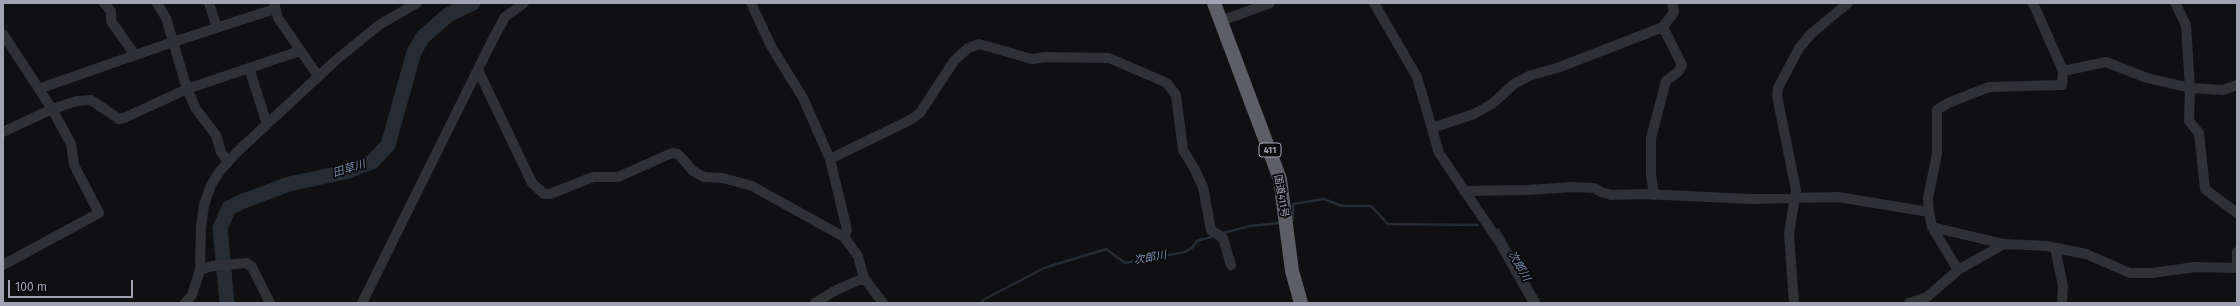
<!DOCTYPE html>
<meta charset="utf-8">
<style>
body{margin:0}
#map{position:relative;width:2240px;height:306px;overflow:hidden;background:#100f11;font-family:"Fira Sans",sans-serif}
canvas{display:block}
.frame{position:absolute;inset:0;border:4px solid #a1a3b2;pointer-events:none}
.scale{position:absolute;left:8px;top:280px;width:125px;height:18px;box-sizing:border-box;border:2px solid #a1a3b2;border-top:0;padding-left:5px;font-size:12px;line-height:14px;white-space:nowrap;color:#a1a3b2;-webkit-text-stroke:3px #0b0a0c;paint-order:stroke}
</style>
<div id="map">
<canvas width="2240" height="306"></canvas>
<div class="frame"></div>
<div class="scale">100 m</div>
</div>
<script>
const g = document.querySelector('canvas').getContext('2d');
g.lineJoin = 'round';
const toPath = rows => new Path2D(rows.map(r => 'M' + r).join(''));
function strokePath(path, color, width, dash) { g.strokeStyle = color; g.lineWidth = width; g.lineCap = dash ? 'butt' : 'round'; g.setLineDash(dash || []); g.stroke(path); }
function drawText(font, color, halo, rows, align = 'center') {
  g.font = font + ' "Fira Sans","Noto Sans JP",sans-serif'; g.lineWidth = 3.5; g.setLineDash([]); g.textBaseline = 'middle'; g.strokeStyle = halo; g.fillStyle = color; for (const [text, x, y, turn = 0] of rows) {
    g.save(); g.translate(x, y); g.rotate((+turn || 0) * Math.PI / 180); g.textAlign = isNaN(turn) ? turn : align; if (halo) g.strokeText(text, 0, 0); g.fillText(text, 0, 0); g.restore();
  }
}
strokePath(toPath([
 [1293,220,1293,204,1324,199,1342,206,1371,206,1388,224,1478,225],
 [1498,229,1540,303],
 [1223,233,1250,226,1279,223],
 [982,303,983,300,1044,268,1106,249,1125,263,1185,252,1192,248,1197,241,1214,236]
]), '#262c34', 2.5);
strokePath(toPath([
 [227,303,220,228,229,208,241,202,289,184,345,172,372,162,388,145,414,52,423,37,448,15,473,3]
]), '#262c34', 15);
strokePath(toPath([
 [104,3,111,11,111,21,135,55],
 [157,3,166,18,187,89,196,109,216,135,221,152,228,162],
 [209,3,217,28],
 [274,3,278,18,318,76],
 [751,3,771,46,803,98,830,159,847,230,844,237],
 [1374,3,1417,77,1439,153,1500,243,1534,303],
 [2175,3,2186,25,2190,88,2189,121,2199,133,2205,189,2237,213],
 [1221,21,1270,3],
 [3,34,52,109,71,144,74,165,99,213,3,265],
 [249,68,267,124],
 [478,70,532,183,544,194,550,194,593,177,618,177,672,153,678,154,693,171,704,177,723,178,752,186,844,237,858,256,864,278,883,303],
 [2063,71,2106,62,2147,78,2190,88,2223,90,2237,85],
 [41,88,173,42,275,9],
 [1432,128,1474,114,1492,104,1514,84,1529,76,1560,67,1663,27],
 [3,132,52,109,77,101,91,100,119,119,124,118,187,89,300,51],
 [830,159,910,120,920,113,954,61,968,48,979,44,1032,59,1045,57,1109,58,1167,83,1176,95,1183,150,1194,168,1203,187,1211,230,1223,238,1231,265],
 [1464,191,1527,190,1574,187,1594,188,1601,192,1611,195,1643,194,1751,199,1838,197,1929,212],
 [1654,195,1651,174,1651,138,1666,81,1678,72,1682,65,1663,27,1674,12,1672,3],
 [1932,227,2004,244,2047,246,2086,254,2130,273,2152,273,2195,267,2237,268],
 [2055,248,2063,286,2062,303],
 [2237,252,2237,265],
 [200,270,212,266,247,263,252,267,270,303],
 [1958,270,1932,227,1929,212,1928,198,1937,154,1937,110,1948,103,1989,87,2062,85,2063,71,2033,3],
 [185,303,192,295,200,270,201,227,204,205,211,185,220,171,237,152,335,61,379,25,417,3],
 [362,303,492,41,505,17,524,3],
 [815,303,836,290,864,278],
 [1794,303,1789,234,1796,190,1777,96,1778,88,1799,48,1812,33,1848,3],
 [1909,303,1927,297,1958,270,2004,244]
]), '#303136', 10);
strokePath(toPath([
 [1214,3,1280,179,1292,271,1301,303]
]), '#5d5e67', 14);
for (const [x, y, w] of [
 [1270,150,22]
]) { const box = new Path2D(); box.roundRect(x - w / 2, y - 7, w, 14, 3); g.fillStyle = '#0b0a0c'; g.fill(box); strokePath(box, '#a1a3b2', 1); }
drawText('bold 9px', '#a1a3b2', null, [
 ["411",1270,150]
]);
drawText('10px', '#a1a3b2', '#0b0a0c', [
 ["国道411号",1281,196,80]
]);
drawText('italic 11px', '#778dad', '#0b0a0c', [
 ["田草川",349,169,-17],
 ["次郎川",1150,258,-10],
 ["次郎川",1519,266,60]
]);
</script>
